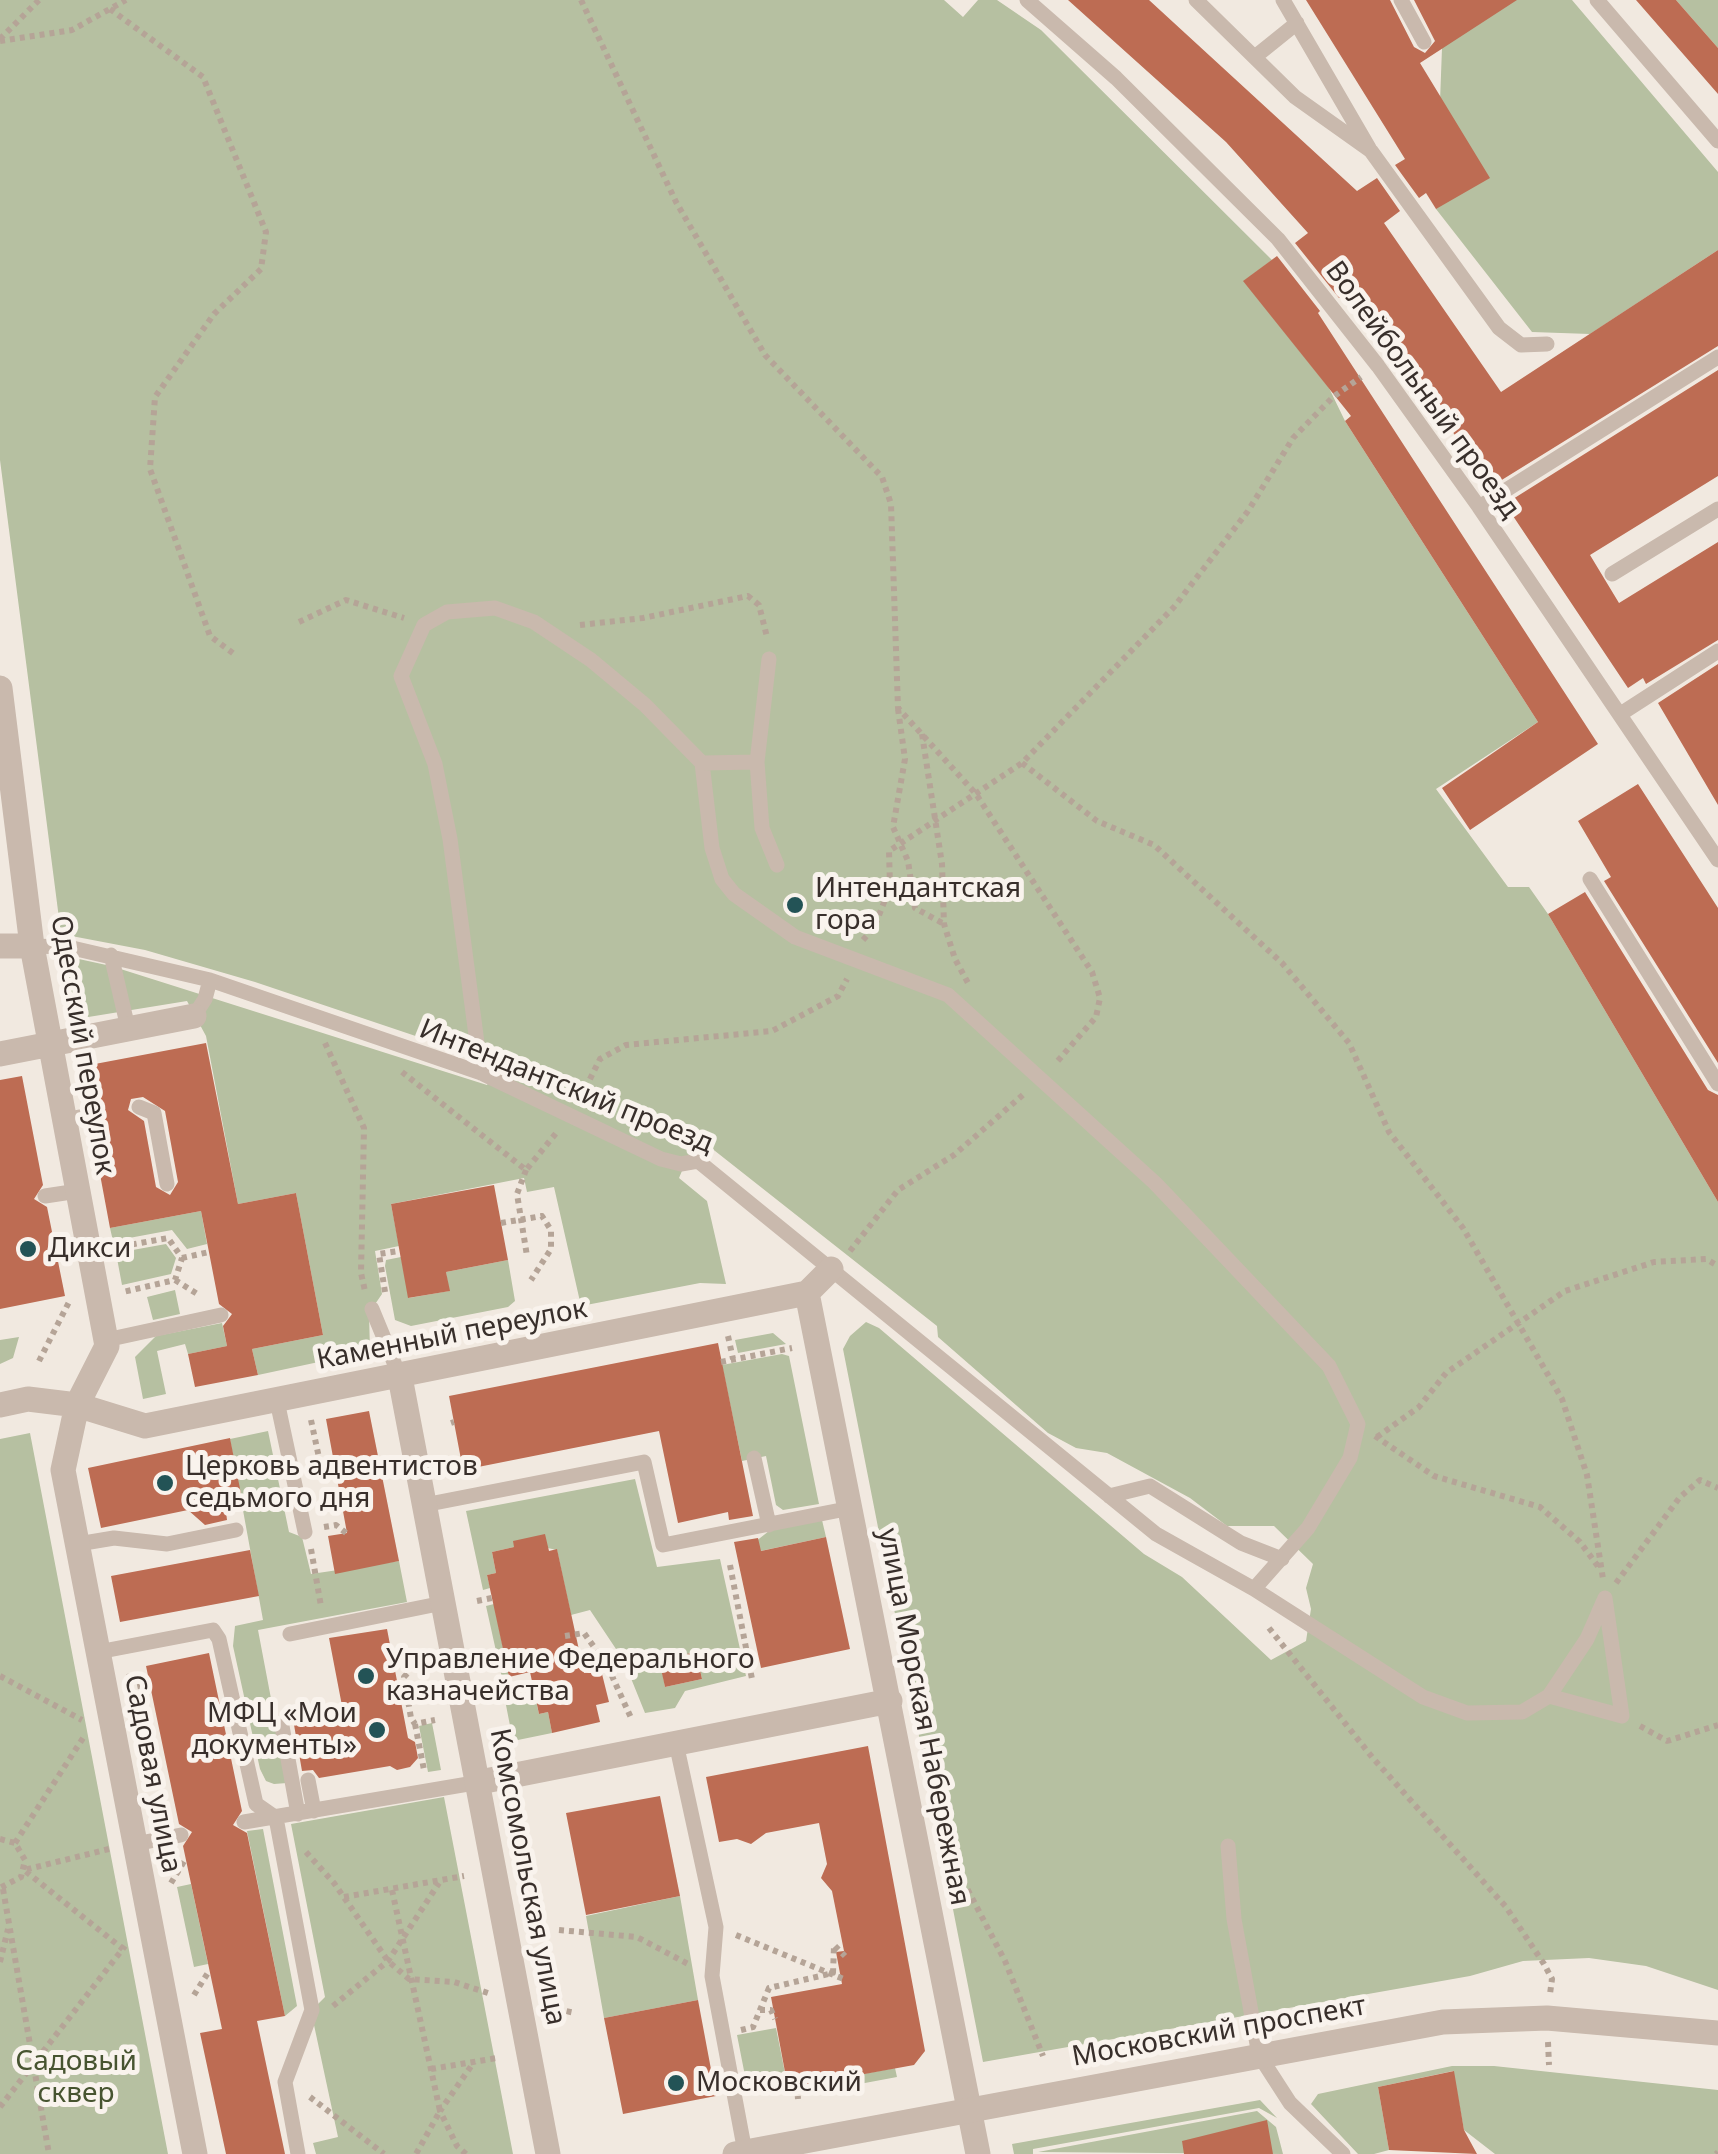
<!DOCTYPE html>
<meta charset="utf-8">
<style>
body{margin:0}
canvas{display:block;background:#f1e9e0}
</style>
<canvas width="1718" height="2154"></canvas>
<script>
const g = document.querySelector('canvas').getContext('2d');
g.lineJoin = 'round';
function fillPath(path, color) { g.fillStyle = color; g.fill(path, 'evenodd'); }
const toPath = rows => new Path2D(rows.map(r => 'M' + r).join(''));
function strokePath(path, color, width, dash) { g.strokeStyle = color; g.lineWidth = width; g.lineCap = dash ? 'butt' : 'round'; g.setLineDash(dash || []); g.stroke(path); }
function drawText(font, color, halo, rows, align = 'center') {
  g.font = font + ' "Noto Sans",sans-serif'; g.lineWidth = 10; g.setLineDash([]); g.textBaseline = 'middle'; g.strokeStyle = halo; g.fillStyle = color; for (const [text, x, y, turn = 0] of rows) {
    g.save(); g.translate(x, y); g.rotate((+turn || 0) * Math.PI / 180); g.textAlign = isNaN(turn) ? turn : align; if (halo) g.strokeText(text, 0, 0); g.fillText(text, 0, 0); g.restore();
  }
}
fillPath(toPath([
 [0,0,944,0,963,17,978,0,997,0,1041,30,1272,260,1244,281,1329,388,1345,421,1538,722,1436,789,1508,887,1529,887,1548,914,1718,1202,1718,1990,1646,1966,1589,1958,1523,1961,1470,1976,983,2062,843,1349,850,1336,866,1322,879,1328,1144,1554,1182,1577,1271,1660,1306,1641,1311,1609,1306,1588,1313,1564,1274,1526,1227,1526,1190,1498,1107,1453,1076,1448,1048,1433,938,1337,937,1326,710,1147,695,1150,687,1159,679,1178,707,1201,726,1284,700,1283,581,1306,554,1187,527,1192,524,1178,391,1204,399,1246,375,1251,382,1294,369,1313,370,1351,258,1375,252,1349,323,1335,296,1193,238,1204,206,1036,187,1001,76,1019,65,956,111,966,487,1085,497,1070,484,1059,255,982,145,950,61,934,0,460],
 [1488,0,1572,0,1718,172,1718,250,1590,334,1532,332,1436,209,1442,48],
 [1676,0,1718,0,1718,48],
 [201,1211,207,1244,187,1249,172,1230,113,1241,110,1228],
 [166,1244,176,1258,171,1274,122,1285,116,1253],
 [401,1257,409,1298,449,1291,446,1272,508,1260,515,1301,508,1307,411,1326,395,1320,385,1266,386,1260],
 [175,1290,180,1314,153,1320,147,1297],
 [222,1323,227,1346,188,1354,185,1344,157,1351,166,1394,143,1399,135,1357,156,1336],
 [773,1333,786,1344,738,1353,735,1340],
 [19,1337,13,1358,0,1364,0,1340],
 [782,1354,789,1356,819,1504,783,1510,776,1505,766,1456,742,1461,722,1365],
 [268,1431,289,1532,302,1537,311,1574,399,1561,407,1602,258,1630,287,1783,274,1784,266,1781,260,1769,233,1646,235,1626,263,1620,230,1439],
 [30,1433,168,2154,0,2154,0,1439],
 [635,1479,657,1567,720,1559,746,1676,685,1691,675,1708,645,1713,624,1661,590,1610,571,1615,557,1550,514,1541,514,1547,492,1552,496,1573,487,1575,490,1588,483,1590,466,1511],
 [696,1652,702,1679,665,1687,660,1660],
 [822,1520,826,1537,737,1556,769,1531],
 [494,1604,509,1677,502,1678,486,1606],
 [534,1693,539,1714,548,1712,552,1733,513,1741,505,1700],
 [432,1723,441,1770,428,1772,419,1726],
 [444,1797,513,2154,316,2154,313,2143,338,2137,311,2011,325,1997,291,1824],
 [263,1829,297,2006,285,2016,247,1831],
 [191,1884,208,1964,194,1967,177,1887],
 [680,1896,698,2000,604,2018,586,1916],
 [776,2028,788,2088,753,2094,747,2086,737,2035],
 [1452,2066,1494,2066,1718,2090,1718,2154,1495,2154,1464,2130,1453,2071,1378,2087,1389,2150,1374,2154,1358,2154,1311,2104,1318,2094],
 [895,2068,897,2077,806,2094,804,2085],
 [1260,2100,1277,2118,1259,2108,1033,2149,1033,2154,1014,2154,1012,2144],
 [1257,2111,1276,2127,1283,2154,1038,2152]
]), '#b6c0a1');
fillPath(toPath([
 [1068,0,1149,0,1357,191,1377,178,1400,211,1384,223,1501,392,1718,250,1718,346,1492,486,1350,291,1339,298,1295,243,1308,233,1226,142],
 [1306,0,1390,0,1414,47,1425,53,1435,41,1414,0,1517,0,1420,63,1490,178,1436,209,1426,193,1419,198,1395,165,1405,159],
 [1636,0,1676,0,1718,48,1718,94],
 [1277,256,1320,311,1318,313,1598,744,1470,830,1442,788,1538,722,1345,421,1351,416,1243,281],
 [1718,370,1718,476,1590,555,1619,603,1718,542,1718,640,1646,684,1643,678,1628,688,1505,504],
 [1718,664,1718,805,1658,703],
 [1638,784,1718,908,1718,1063,1604,881,1611,877,1578,821],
 [1585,892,1708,1090,1718,1095,1718,1202,1548,914],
 [206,1043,238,1204,296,1193,323,1335,252,1349,258,1375,195,1387,188,1354,227,1346,223,1326,232,1314,219,1304,201,1211,110,1228,91,1126,97,1113,87,1105,79,1067],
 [143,1097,165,1111,178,1182,170,1195,156,1187,144,1121,128,1110,131,1099],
 [22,1076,43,1185,34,1199,47,1207,65,1296,0,1309,0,1080],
 [494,1185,508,1260,446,1272,450,1291,408,1298,391,1204],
 [718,1343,753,1516,729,1520,728,1512,678,1523,659,1431,463,1470,449,1396],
 [369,1411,399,1561,335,1574,328,1536,347,1533,326,1419],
 [230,1438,242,1499,225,1503,227,1520,205,1525,188,1510,101,1528,88,1468],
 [545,1534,549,1551,557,1549,584,1673,601,1670,609,1702,596,1705,600,1722,552,1733,548,1712,539,1714,530,1672,509,1677,487,1575,496,1573,492,1552,514,1547,513,1541],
 [826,1537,850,1649,761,1668,734,1542,758,1538,761,1551],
 [250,1550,259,1596,120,1622,111,1576],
 [387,1629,408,1738,415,1742,418,1758,410,1767,397,1770,390,1766,319,1778,313,1770,302,1771,293,1719,343,1711,329,1638],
 [696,1652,702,1679,665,1687,659,1660],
 [209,1653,242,1811,233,1825,247,1833,285,2016,257,2021,285,2154,226,2154,200,2033,222,2029,183,1846,192,1832,179,1824,146,1666],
 [868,1746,925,2051,914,2065,788,2088,771,1997,842,1984,836,1952,844,1951,832,1891,821,1878,827,1864,819,1823,766,1833,751,1844,737,1839,719,1842,706,1777],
 [660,1796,680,1896,586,1915,566,1813],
 [698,2000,716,2096,623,2114,604,2018],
 [1454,2071,1464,2130,1477,2154,1389,2150,1378,2087],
 [1267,2120,1273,2154,1184,2154,1182,2141]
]), '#bd6c53');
strokePath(toPath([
 [581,0,676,202,765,355,882,477,891,504,898,708,976,794,1092,972,1100,998,1096,1017,1055,1064],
 [110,9,203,77,266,232,261,269,214,314,155,397,150,469,210,636,234,654],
 [0,39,39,0],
 [0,41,72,30,126,0],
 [299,622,346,600,404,618],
 [580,625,643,618,748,596,759,605,767,637],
 [898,709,905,759,893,827,908,861,915,908,944,924],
 [922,734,942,864,944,924,955,959,968,983],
 [1022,763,1097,821,1154,845,1282,963,1349,1043,1389,1132,1463,1228,1562,1399,1587,1475,1603,1579],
 [863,940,874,928,890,887,889,851,1022,763,1174,607,1248,511,1293,438,1333,397,1361,377],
 [325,1043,364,1128,361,1273,365,1291],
 [402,1072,526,1170,557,1132],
 [581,1097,600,1059,626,1045,772,1031,838,996,847,979],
 [526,1170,517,1194,527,1256],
 [501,1223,542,1216,551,1230,551,1249,531,1280],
 [112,1248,168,1238,182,1258,175,1280,123,1292],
 [850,1251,898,1190,954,1155,1025,1093],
 [182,1258,209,1252],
 [175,1280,199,1295],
 [385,1292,379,1254,399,1251],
 [728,1336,733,1359],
 [39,1361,70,1300],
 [721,1362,792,1348],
 [311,1420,322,1472],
 [451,1423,454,1422],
 [1375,1436,1434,1476,1540,1507,1580,1542,1600,1569],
 [1377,1437,1419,1407,1446,1373,1565,1291,1654,1262,1706,1259,1718,1266],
 [324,1527,336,1525,346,1533],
 [311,1549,321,1606],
 [730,1565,752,1679],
 [1616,1583,1680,1497,1700,1480,1718,1488],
 [477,1601,492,1598],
 [1269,1628,1372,1757,1506,1907,1544,1964,1552,1979,1550,1994],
 [565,1636,584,1633,607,1665,632,1720],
 [421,1659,404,1677,411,1718,415,1724,435,1720],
 [0,1676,82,1720],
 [127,1677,138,1675,168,1818],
 [496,1691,532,1683],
 [415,1724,424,1770],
 [1640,1726,1667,1741,1718,1725],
 [0,1839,15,1843,25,1860,21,1877,0,1888],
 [15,1843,85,1735],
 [109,1849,24,1870,123,1949],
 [306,1852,334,1883,388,1961,409,1979,454,1982,491,1994],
 [949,1854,1005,1961,1043,2056],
 [171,1883,186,1858],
 [3,1889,49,2154],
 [392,1890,440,2111,416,2154],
 [344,1897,464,1876],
 [559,1930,637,1937,690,1965],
 [736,1935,846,1980],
 [835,1946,845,1956],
 [0,1962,8,1929],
 [194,1995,209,1971],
 [333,2006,388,1961,439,1883],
 [547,2007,575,2013],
 [760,2010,771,2010,775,2019],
 [741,2030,753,2027,769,1988,833,1973,834,1946],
 [1548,2042,1549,2065],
 [431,2069,497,2058],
 [797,2086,798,2099],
 [310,2097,384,2154],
 [0,2107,125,1946],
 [466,2154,457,2146,440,2111,474,2062],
 [1716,2154,1718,2152]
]), '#b5a497', 6, [5, 5]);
strokePath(toPath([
 [1027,0,1116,78,1278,239,1378,366,1479,507,1718,860],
 [1196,0,1295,97,1371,151,1499,328,1521,345,1547,344],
 [1283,0,1369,148],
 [1401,0,1424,42],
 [1597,0,1718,141],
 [1256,56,1297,23],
 [1479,507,1718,357],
 [1612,574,1718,509],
 [769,659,757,762,762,828,777,865],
 [1622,713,1718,651],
 [702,763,712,848,722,879,734,894,795,937,948,995,1155,1183,1329,1366,1358,1424,1350,1458,1308,1528,1254,1589],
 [1590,879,1718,1084],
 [32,946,68,947,210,980,481,1073,661,1159,681,1164,698,1161,1156,1534,1254,1589,1423,1697,1467,1713,1522,1712,1549,1696,1587,1639,1605,1598,1622,1716,1549,1696],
 [111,955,128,1028],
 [194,1016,205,999,210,980],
 [481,1073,450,839,435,764,401,676,424,625,447,612,495,608,534,622,591,660,645,705,702,763,757,762],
 [139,1107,154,1113,167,1184],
 [64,1120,86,1116],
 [45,1196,78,1191],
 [372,1309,400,1377],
 [106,1340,221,1315],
 [277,1401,305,1532],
 [754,1458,769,1525],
 [1109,1496,1150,1486,1241,1543,1282,1559],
 [424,1505,644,1462,663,1545,851,1508],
 [78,1544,114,1538,167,1544,236,1530],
 [290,1634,443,1603],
 [98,1652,213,1630,219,1639,256,1804,276,1818,312,2010,285,2082,298,2154],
 [282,1726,298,1814],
 [676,1743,716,1927,712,1976,745,2152],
 [308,1780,314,1811],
 [244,1822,480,1782],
 [135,1844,181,1835],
 [1228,1846,1234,1919,1259,2055,1290,2103,1343,2154]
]), '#c9b9ad', 15);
strokePath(toPath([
 [0,688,32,946,107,1346,77,1405,63,1470,195,2154],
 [0,946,32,946],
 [0,1054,194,1016],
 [807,1293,978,2154],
 [400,1377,548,2154],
 [0,1405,28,1399,77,1405,145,1426,807,1293,831,1269],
 [480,1782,890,1701]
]), '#c9b9ad', 25);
strokePath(toPath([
 [735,2154,1443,2022,1547,2018,1718,2033]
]), '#c9b9ad', 25);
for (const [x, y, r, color] of [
 [795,905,10,"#235356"],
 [28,1249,10,"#235356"],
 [165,1483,10,"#235356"],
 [366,1676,10,"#235356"],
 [377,1730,10,"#235356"],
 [676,2083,10,"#235356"]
]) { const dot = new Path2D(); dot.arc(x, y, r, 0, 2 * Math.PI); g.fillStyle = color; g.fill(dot); strokePath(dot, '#f9f3ed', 4); }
drawText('28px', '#382f2b', '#f9f3ed', [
 ["Волейбольный проезд",1422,390,54],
 ["Одесский переулок",82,1045,80],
 ["Интендантский проезд",566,1087,22],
 ["Каменный переулок",452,1335,-11],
 ["улица Морская Набережная",923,1717,79],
 ["Садовая улица",152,1774,79],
 ["Комсомольская улица",527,1877,79],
 ["Московский проспект",1219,2032,-10]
]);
drawText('28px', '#382f2b', '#f9f3ed', [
 ["Интендантская",815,889],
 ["гора",815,921],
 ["Дикси",48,1249],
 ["Церковь адвентистов",185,1467],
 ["седьмого дня",185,1499],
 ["Управление Федерального",386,1660],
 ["казначейства",386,1692],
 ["МФЦ «Мои",357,1714,"right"],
 ["документы»",357,1746,"right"],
 ["Московский",696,2083]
], 'left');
drawText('28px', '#475430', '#f9f3ed', [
 ["Садовый",76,2062],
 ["сквер",76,2094]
]);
</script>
